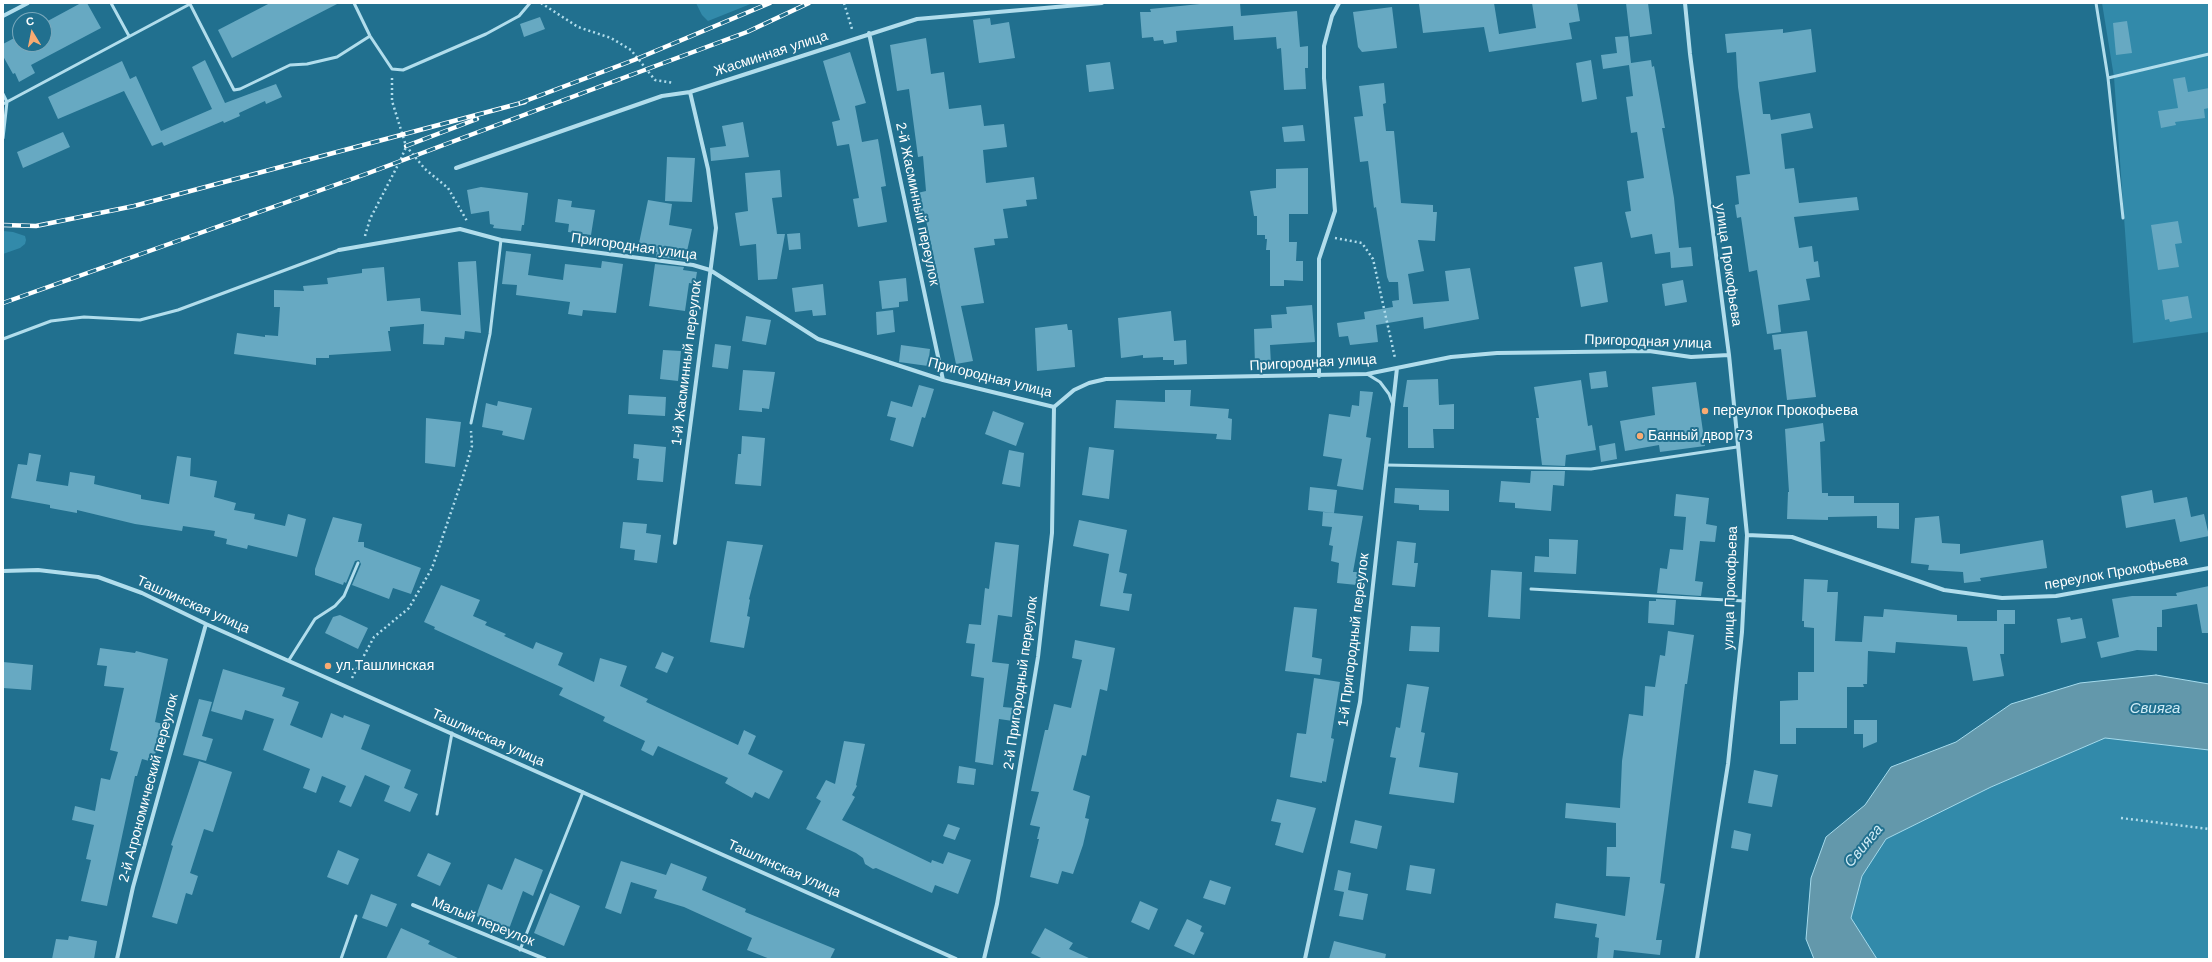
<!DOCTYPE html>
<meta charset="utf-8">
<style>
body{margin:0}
#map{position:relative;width:2212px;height:962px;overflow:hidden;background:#21708f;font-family:Arial,sans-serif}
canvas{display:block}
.frame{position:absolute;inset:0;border:4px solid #fff;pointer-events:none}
.north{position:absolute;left:12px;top:12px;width:40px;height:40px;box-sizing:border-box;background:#21708f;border:1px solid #7aa9bc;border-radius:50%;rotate:350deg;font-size:11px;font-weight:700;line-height:16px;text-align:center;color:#fff}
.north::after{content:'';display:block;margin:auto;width:14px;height:18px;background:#f9ab72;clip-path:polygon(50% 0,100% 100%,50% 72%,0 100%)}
</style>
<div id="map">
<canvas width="2212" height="962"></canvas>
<div class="frame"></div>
<div class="north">С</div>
</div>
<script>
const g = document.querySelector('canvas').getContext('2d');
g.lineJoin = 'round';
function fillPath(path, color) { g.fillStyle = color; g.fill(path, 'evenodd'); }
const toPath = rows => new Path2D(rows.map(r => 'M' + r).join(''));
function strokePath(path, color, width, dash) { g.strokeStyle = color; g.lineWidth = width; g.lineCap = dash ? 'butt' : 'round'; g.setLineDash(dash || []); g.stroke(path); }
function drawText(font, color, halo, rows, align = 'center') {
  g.font = font + ' Arial,sans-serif'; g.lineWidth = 4; g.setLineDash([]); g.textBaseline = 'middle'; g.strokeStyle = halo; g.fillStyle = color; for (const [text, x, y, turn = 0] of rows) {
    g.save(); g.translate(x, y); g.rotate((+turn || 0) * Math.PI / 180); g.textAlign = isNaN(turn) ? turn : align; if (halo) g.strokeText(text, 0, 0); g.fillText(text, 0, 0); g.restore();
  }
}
fillPath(toPath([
 [696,3,753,3,708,21,702,15],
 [2102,3,2209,3,2209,332,2133,343,2114,77],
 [3,231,13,232,25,236,26,240,25,244,20,248,3,254],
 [2105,738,2209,750,2209,959,1877,959,1851,918,1862,876,1886,839,1991,787]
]), '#328aaa');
const water = toPath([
 [2156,675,2209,684,2209,750,2105,738,1991,787,1886,839,1862,876,1851,918,1877,959,1814,959,1806,939,1811,878,1826,837,1865,805,1891,767,1956,742,2011,704,2080,683,2156,675]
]);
fillPath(water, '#6398ab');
strokePath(water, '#a5dbed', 1);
fillPath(toPath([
 [81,3,87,3,101,28,31,65,35,73,19,82,15,73,13,74,3,56,3,44,20,35,20,44,44,44,44,23],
 [270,3,339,3,232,58,218,30],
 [1210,3,1240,3,1241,16,1297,11,1300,47,1308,46,1308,68,1305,68,1306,89,1284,90,1281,48,1277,49,1276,37,1234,40,1233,26,1176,31,1177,42,1164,44,1163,40,1154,41,1153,37,1142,38,1140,12,1151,12,1150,9],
 [1432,3,1494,3,1499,34,1536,28,1532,3,1577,3,1580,21,1569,23,1572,39,1489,52,1484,27,1423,33,1419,4],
 [1626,3,1648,3,1652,34,1630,37],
 [1392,7,1397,48,1362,52,1358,47,1353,12],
 [540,17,545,29,524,37,520,24],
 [990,18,991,25,1009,22,1015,58,979,63,973,20],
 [2127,21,2132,53,2116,55,2113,23],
 [1783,29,1783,33,1811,29,1816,72,1759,82,1763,114,1770,114,1771,120,1810,113,1813,128,1781,134,1785,169,1794,168,1799,203,1857,197,1859,210,1794,217,1799,248,1812,246,1814,262,1818,261,1820,277,1806,279,1810,300,1778,305,1781,332,1767,334,1757,270,1749,272,1741,217,1737,218,1735,205,1739,204,1736,176,1750,174,1738,87,1736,52,1727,53,1725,34],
 [1628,36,1631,63,1651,60,1652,67,1654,66,1665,128,1662,128,1674,198,1679,248,1691,247,1693,266,1671,268,1670,252,1655,254,1652,234,1631,238,1625,212,1631,211,1627,181,1644,178,1637,132,1631,133,1626,97,1633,96,1629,65,1603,69,1601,55,1617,53,1615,37],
 [926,38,931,74,944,72,949,109,981,105,984,126,1004,124,1007,147,983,150,986,183,1034,177,1037,199,1026,200,1027,206,1003,209,1008,238,994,239,995,245,974,248,984,303,961,306,973,361,956,364,925,215,917,216,913,194,926,191,923,156,918,157,909,89,897,91,890,45],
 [850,52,866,103,855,106,862,142,878,139,886,186,881,187,887,222,858,227,853,199,859,198,849,144,837,146,832,122,840,120,823,61],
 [205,60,225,103,276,84,282,97,266,104,265,101,239,113,240,116,224,123,223,121,164,146,162,142,152,146,124,91,58,119,48,97,122,61,130,79,136,76,161,131,212,109,192,67],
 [1591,60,1597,99,1582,102,1576,63],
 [1110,62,1114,89,1089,92,1086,65],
 [2185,77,2188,92,2209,88,2209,108,2204,109,2205,118,2175,122,2176,125,2161,128,2158,111,2178,108,2173,79],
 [1384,83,1386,103,1383,104,1386,131,1394,131,1401,203,1433,205,1433,212,1437,212,1435,241,1418,240,1424,271,1408,274,1413,304,1449,301,1445,271,1470,268,1479,319,1424,329,1423,317,1376,325,1378,342,1350,345,1348,336,1339,337,1337,323,1365,319,1364,312,1393,307,1392,301,1399,300,1398,282,1389,282,1387,277,1376,207,1374,208,1368,161,1360,162,1354,117,1363,116,1359,86],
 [743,122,749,157,711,161,710,148,726,146,722,126],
 [1303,125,1305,141,1284,142,1282,127],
 [63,132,70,147,23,168,17,152],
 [667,157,695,158,692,202,665,201],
 [1308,168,1308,214,1289,214,1289,242,1297,242,1296,261,1303,261,1303,281,1284,280,1284,286,1270,286,1270,250,1266,250,1267,239,1265,239,1265,235,1257,235,1257,216,1254,216,1250,191,1276,188,1276,169],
 [780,170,782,197,772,198,777,234,785,234,777,279,758,280,756,244,740,246,735,213,748,211,745,173],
 [481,187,528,193,524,225,522,225,521,231,493,228,494,225,490,224,489,211,471,214,467,190],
 [558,199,572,201,571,207,595,210,591,235,568,232,569,224,555,222],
 [648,200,672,204,669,225,692,229,685,260,656,257,657,252,638,248],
 [2178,221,2182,243,2175,244,2179,267,2158,270,2151,225],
 [800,233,801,249,789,250,787,234],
 [506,251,531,254,528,275,563,280,565,264,601,268,602,261,623,264,616,313,583,310,582,316,568,314,570,302,516,295,517,285,502,284],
 [476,261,481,333,465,331,464,339,445,337,444,345,423,344,424,324,390,327,390,331,388,331,391,351,329,355,329,358,316,358,316,365,234,354,237,333,265,337,265,335,278,336,280,307,274,307,274,290,304,291,303,286,328,284,327,278,362,273,362,269,384,267,387,301,420,298,421,311,461,315,458,262],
 [1602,262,1608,302,1581,307,1574,267],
 [655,264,684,267,683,270,697,272,695,284,689,283,685,311,649,306],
 [906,278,908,301,899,302,899,307,882,309,879,281],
 [1683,280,1687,302,1665,306,1662,284],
 [823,284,826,315,813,316,812,310,795,312,792,288],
 [2188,296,2192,318,2170,322,2169,319,2165,320,2162,300],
 [1312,305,1315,342,1270,345,1271,365,1255,366,1254,329,1272,328,1271,315,1287,314,1286,307],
 [893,310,895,332,877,335,876,312],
 [1171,311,1174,341,1186,340,1187,364,1174,365,1174,360,1163,360,1163,357,1143,358,1143,355,1121,358,1118,318],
 [746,316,771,320,766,345,742,341],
 [1067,324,1068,330,1072,330,1075,367,1037,371,1035,328],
 [1807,331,1816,397,1787,400,1781,349,1774,350,1772,335],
 [715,344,731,346,728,369,712,367],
 [901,345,930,349,928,366,899,362],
 [663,350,681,351,678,381,660,379],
 [743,370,775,372,769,409,762,408,762,412,739,410],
 [1606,371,1608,387,1591,389,1589,373],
 [1438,379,1439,405,1454,404,1454,429,1433,429,1434,448,1408,448,1408,407,1403,407,1407,380],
 [1581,380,1588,426,1592,425,1596,450,1566,455,1565,466,1542,465,1536,418,1539,418,1534,387],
 [1696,382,1705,446,1660,452,1659,445,1625,451,1620,421,1655,415,1652,387],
 [919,385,934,389,925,418,922,417,913,447,890,440,896,418,887,416,891,401,912,407],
 [1165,390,1191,390,1190,406,1229,409,1228,418,1232,419,1231,440,1216,439,1217,434,1114,428,1116,400,1165,402],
 [1360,391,1373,392,1366,437,1371,438,1363,490,1337,486,1342,459,1323,456,1329,414,1350,417,1352,405,1359,406],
 [629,395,666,397,665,416,628,414],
 [498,401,532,408,524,440,502,435,503,431,482,427,486,403,497,406],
 [993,411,1024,423,1016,446,985,434],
 [426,418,461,422,455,467,425,463],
 [1823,423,1825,441,1820,442,1822,493,1828,493,1828,496,1854,496,1854,503,1899,503,1899,529,1877,528,1877,516,1828,517,1828,520,1787,519,1788,492,1789,492,1785,429],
 [742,436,765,438,761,486,735,484,738,454,741,454],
 [1615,443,1617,459,1601,462,1599,446],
 [634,444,666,447,663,482,637,480,639,459,633,458],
 [1089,447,1114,450,1109,499,1082,495],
 [1009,450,1024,453,1020,487,1002,484],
 [29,453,41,455,36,481,68,486,70,472,95,476,94,484,141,495,141,499,169,504,177,456,191,458,190,476,217,481,214,497,236,503,234,510,255,514,254,519,285,526,288,514,306,519,297,557,248,545,247,549,226,544,227,539,214,536,215,531,183,526,182,531,135,524,77,510,77,513,50,508,50,505,11,498,18,464,27,465],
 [1531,471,1565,471,1564,486,1553,485,1551,511,1515,508,1515,503,1499,502,1501,481,1530,483],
 [1310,487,1337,490,1334,513,1308,510],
 [1395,488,1449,490,1449,511,1419,510,1419,505,1394,503],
 [2152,490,2154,503,2187,497,2191,517,2204,514,2209,536,2180,542,2175,519,2126,528,2121,496],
 [1676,494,1709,498,1706,524,1717,526,1715,542,1700,541,1695,581,1703,582,1701,596,1657,593,1660,568,1667,569,1670,549,1683,550,1686,517,1674,516],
 [1323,512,1363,516,1353,572,1358,572,1357,585,1337,583,1339,563,1331,561,1333,546,1329,545,1332,527,1322,526],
 [1939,516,1942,543,1960,544,1960,554,2043,540,2047,568,1980,578,1981,581,1964,583,1963,572,1928,570,1929,565,1911,563,1915,518],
 [333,517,362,524,358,542,364,542,364,547,421,568,411,594,393,588,389,599,352,585,361,564,359,560,355,561,346,583,344,582,343,585,315,575,315,569],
 [1079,520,1127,530,1119,572,1127,574,1123,593,1132,594,1129,611,1100,606,1109,554,1073,546],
 [623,522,647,524,646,533,661,535,657,563,634,560,635,550,620,548],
 [1549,539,1578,540,1576,574,1534,572,1535,556,1549,557],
 [727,541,763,545,749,599,750,600,747,616,750,617,744,648,710,642],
 [1397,541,1416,543,1414,563,1418,563,1415,587,1392,585],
 [995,542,1019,545,1012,617,998,615,992,662,1009,664,1003,707,1014,708,1013,721,999,719,993,765,975,762,984,678,971,676,975,644,966,643,969,624,981,625,985,588,989,589],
 [1491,570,1522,572,1520,619,1488,617],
 [1804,579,1828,580,1827,592,1838,592,1835,641,1862,642,1864,616,1883,617,1884,609,1957,615,1957,621,1997,621,1997,610,2015,610,2015,624,2004,624,2004,654,2000,654,2004,676,1973,681,1967,647,1896,642,1895,653,1868,651,1867,684,1863,684,1864,687,1847,687,1847,728,1796,728,1796,744,1780,744,1780,701,1798,700,1798,672,1814,672,1814,628,1804,627,1804,621,1802,621],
 [441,585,480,600,473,616,487,622,485,625,506,634,504,636,533,649,536,642,563,653,558,665,594,682,600,658,627,666,620,686,648,699,646,702,738,745,744,730,756,736,748,754,783,771,769,799,755,792,752,798,725,783,728,778,658,746,653,756,641,750,645,741,603,721,605,717,559,695,563,688,434,629,435,627,424,622],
 [2209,586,2209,633,2202,633,2197,604,2162,610,2162,627,2157,627,2157,651,2137,650,2101,658,2097,642,2119,637,2112,599,2132,596,2177,596,2176,593],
 [1656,599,1676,600,1674,625,1648,623,1649,601,1656,601],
 [1294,607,1317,609,1312,657,1322,659,1320,675,1285,671],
 [340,615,368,628,358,649,325,633,333,617],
 [2070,617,2071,620,2082,618,2086,638,2061,643,2057,619],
 [1411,626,1440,627,1439,652,1409,651],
 [1668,631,1694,635,1687,684,1685,684,1660,883,1665,884,1656,940,1662,940,1660,955,1614,950,1613,959,1597,959,1599,938,1595,937,1597,924,1554,918,1556,903,1625,916,1630,877,1606,876,1607,847,1616,847,1616,823,1565,818,1566,803,1620,808,1622,761,1629,714,1643,716,1645,686,1655,687,1660,655,1665,656],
 [1075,640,1115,648,1107,691,1100,689,1086,756,1082,755,1073,790,1090,796,1085,818,1089,819,1083,845,1073,874,1062,871,1058,884,1030,877,1039,839,1037,839,1040,827,1030,825,1039,792,1031,791,1045,730,1048,730,1054,704,1071,708,1082,660,1072,658],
 [100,648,135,653,136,651,168,659,155,722,163,724,153,762,142,759,137,776,135,776,107,906,81,901,91,860,86,859,94,825,72,820,75,806,95,811,101,778,110,780,118,752,110,750,124,688,104,686,107,666,97,665],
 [662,652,674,657,667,673,655,668],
 [3,662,33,665,31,690,3,688],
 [223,669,285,688,282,696,299,702,290,725,322,738,331,713,343,718,344,715,370,725,361,749,411,770,404,788,418,794,410,812,384,801,390,786,365,775,351,807,339,802,346,786,322,776,316,793,303,788,310,769,263,750,274,719,245,710,242,720,211,711],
 [1314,678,1340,682,1331,738,1334,739,1326,782,1322,781,1322,783,1290,777,1297,733,1306,734],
 [1407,684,1429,687,1421,732,1425,733,1419,767,1458,773,1454,803,1389,794,1396,758,1390,757,1396,727,1400,728],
 [199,699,212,702,202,736,213,739,206,761,183,755],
 [1854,720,1877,720,1877,742,1863,748,1863,734,1854,734],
 [844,741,865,744,856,785,857,786,852,795,855,797,842,820,931,863,932,860,943,864,948,852,971,860,958,894,935,885,932,893,876,868,873,869,865,864,863,858,856,853,806,829,821,801,816,798,826,780,835,784],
 [199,761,232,772,213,832,204,829,190,873,198,876,192,895,186,893,177,924,152,917,173,846,171,845],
 [959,766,976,769,974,785,957,783],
 [1754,770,1778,775,1772,807,1748,803],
 [1277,799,1316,808,1303,853,1275,845,1281,823,1271,821],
 [1355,820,1382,826,1377,849,1350,843],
 [948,824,960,828,955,840,943,836],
 [1734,830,1751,834,1748,851,1731,848],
 [338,850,359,859,348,885,327,877],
 [428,853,451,863,440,886,417,876],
 [515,858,543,870,533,896,523,891,509,929,476,916,488,884,502,890],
 [621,861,666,875,671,863,707,877,702,890,746,909,745,912,835,949,830,959,770,959,747,950,752,938,684,907,654,898,657,890,631,882,621,914,605,908],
 [1410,865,1435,869,1431,894,1406,890],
 [1338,870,1351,873,1348,890,1368,894,1363,920,1339,916,1344,892,1334,890],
 [1210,880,1231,887,1225,905,1203,898],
 [550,893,580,906,564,946,534,933],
 [371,894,397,904,387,927,362,918],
 [1140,901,1158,909,1149,930,1131,922],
 [1187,919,1202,926,1200,931,1204,933,1194,955,1174,946],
 [401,928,430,941,428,944,460,959,386,959],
 [1045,928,1073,943,1069,949,1091,959,1043,959,1031,953],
 [69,936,97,941,94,959,52,959,56,939,68,940],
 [1334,941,1386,954,1385,959,1329,959]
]), '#67a9c2');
strokePath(toPath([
 [541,3,578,27,611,38,631,50,655,80,674,83],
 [844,3,852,29],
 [392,78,392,101,406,146,425,169,448,188,467,221],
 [365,236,370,219,400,161,406,147],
 [1335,238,1362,243,1373,259,1395,358],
 [352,678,374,637,409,608,432,568,462,480,472,446,471,431],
 [2121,818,2209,829]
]), '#b1ddec', 2.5, [2, 3]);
strokePath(toPath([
 [111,3,129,36],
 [354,3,370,36,392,69,403,70,486,34,519,16,530,3],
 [2096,3,2108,78,2123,218],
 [190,4,234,90,240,89,290,65,307,64,337,57,370,36],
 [2108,78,2209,54],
 [3,94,7,102,3,138],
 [3,104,190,4],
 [3,339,51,321,84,317,140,320,178,310,339,250],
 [1367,374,1380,382,1389,394,1393,405],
 [471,423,490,334,501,240],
 [1386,465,1591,469,1737,447],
 [1531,589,1744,601],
 [289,660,315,619,335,606,344,596,358,563],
 [437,814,452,733],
 [520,950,583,792],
 [341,959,356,916]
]), '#b1ddec', 3);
strokePath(toPath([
 [1685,3,1690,54,1729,355,1747,535,1742,632,1728,764,1697,959],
 [3,16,28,3],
 [869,33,943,380],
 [456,168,662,96,690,92,917,19,1102,3],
 [339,250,460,229,501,240,693,265,710,270,818,339,943,380,1054,407,1074,390,1089,383,1106,379,1367,374,1451,357,1497,353,1649,351,1691,357,1729,355],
 [1319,376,1319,259,1335,211,1324,78,1324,46,1332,16,1339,3],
 [1747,535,1792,537,1944,590,2002,598,2056,596,2209,568],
 [675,543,716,228,708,169,690,92],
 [3,571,38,570,98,577,142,593,206,624,956,959],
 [413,905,545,959],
 [117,959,133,887,206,624],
 [984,959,997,904,1038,657,1052,533,1054,407],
 [1305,959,1360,702,1397,368]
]), '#b1ddec', 4);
const rail = toPath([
 [520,103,634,60,770,3],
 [406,146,477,119],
 [3,225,36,226,134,206,525,102],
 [3,303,366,174,588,91,747,32,809,3]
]);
strokePath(rail, '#fff', 4.5);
strokePath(rail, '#21708f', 3, [9]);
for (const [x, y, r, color] of [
 [1705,411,4,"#f9ab72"],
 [1640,436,4,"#f9ab72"],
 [328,666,4,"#f9ab72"]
]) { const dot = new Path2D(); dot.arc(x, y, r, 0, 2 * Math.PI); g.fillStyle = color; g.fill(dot); strokePath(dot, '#21708f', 1.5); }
drawText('14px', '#fff', '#21708f', [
 ["Жасминная улица",771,54,-18],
 ["2-й Жасминный переулок",917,204,78],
 ["Пригородная улица",634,247,8],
 ["улица Прокофьева",1728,265,82],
 ["Пригородная улица",1648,342,2],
 ["1-й Жасминный переулок",687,363,-83],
 ["Пригородная улица",1313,363,-3],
 ["Пригородная улица",990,378,14],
 ["переулок Прокофьева",2116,573,-10],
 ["улица Прокофьева",1731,588,-88],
 ["Ташлинская улица",193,605,24],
 ["1-й Пригородный переулок",1354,640,-83],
 ["2-й Пригородный переулок",1021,683,-82],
 ["Ташлинская улица",488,738,24],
 ["2-й Агрономический переулок",149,788,-75],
 ["Ташлинская улица",784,869,24],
 ["Малый переулок",483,922,22]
]);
drawText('14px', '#fff', '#21708f', [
 ["переулок Прокофьева",1713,411],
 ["Банный двор 73",1648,436],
 ["ул.Ташлинская",336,666]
], 'left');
drawText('italic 15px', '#d1edf7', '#21708f', [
 ["Свияга",2155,709],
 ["Свияга",1864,846,-50]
]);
</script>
